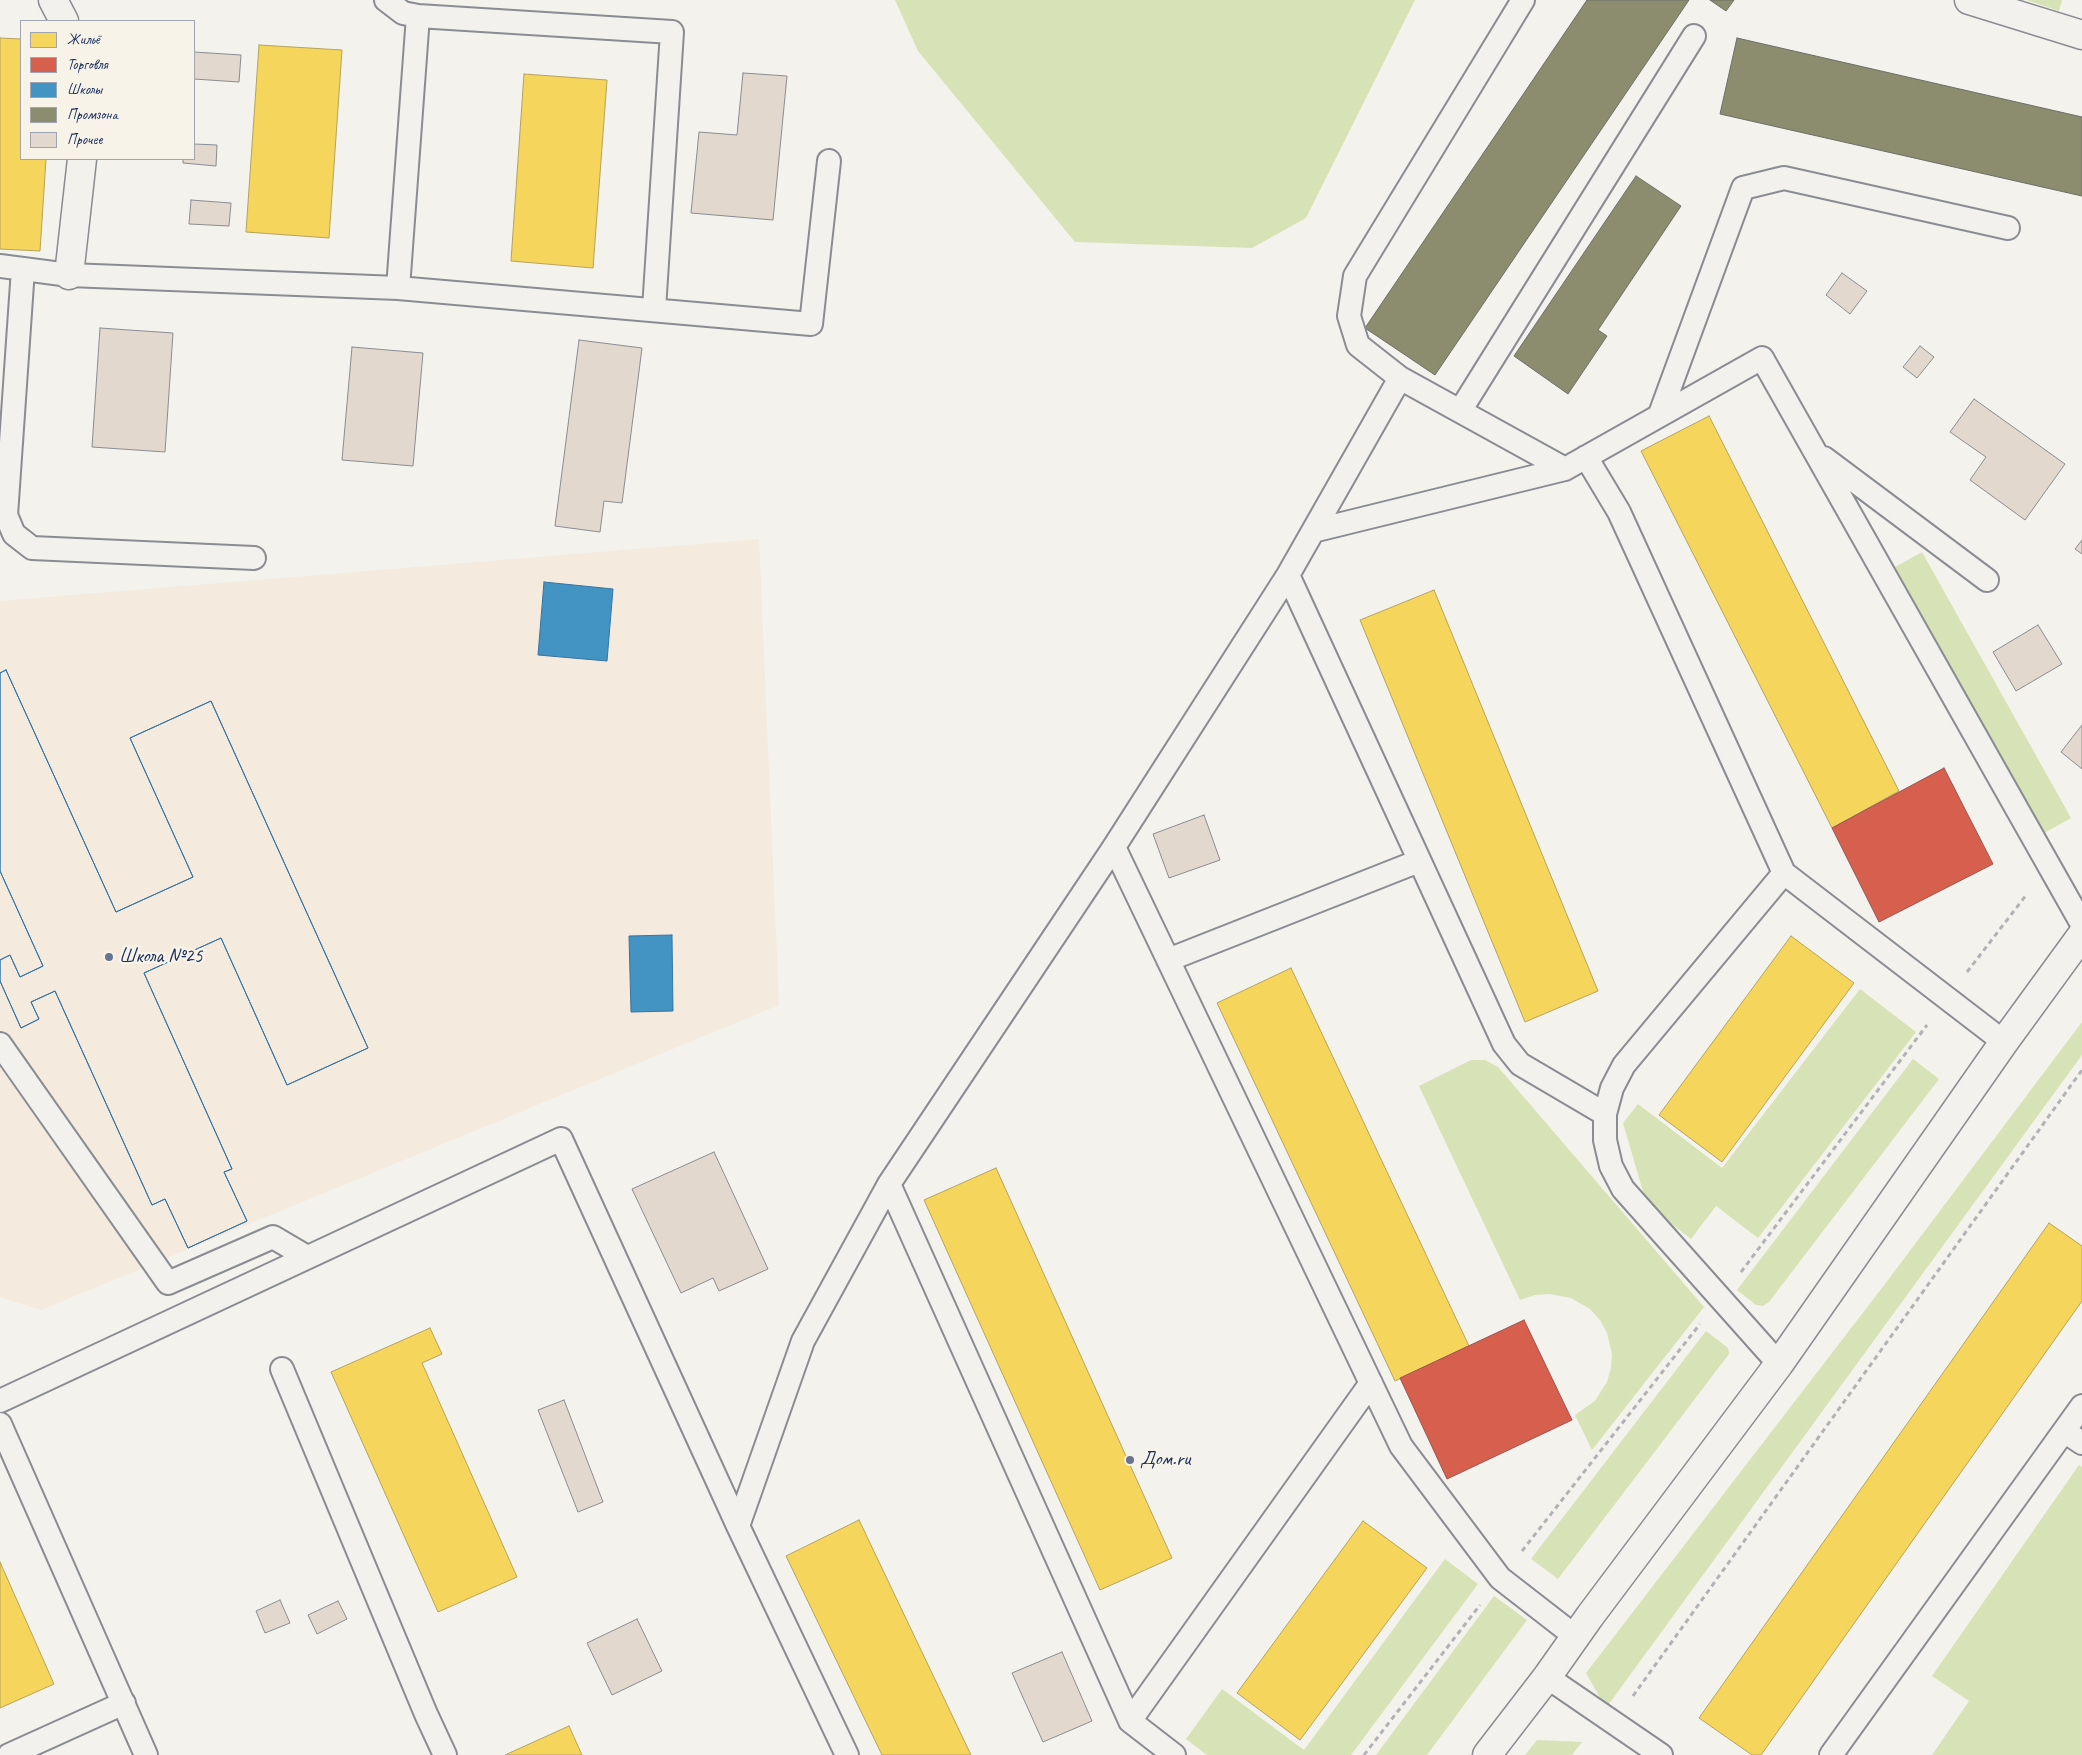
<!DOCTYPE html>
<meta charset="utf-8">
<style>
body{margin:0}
#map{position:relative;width:2082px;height:1755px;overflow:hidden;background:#f4f2ec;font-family:Caveat,sans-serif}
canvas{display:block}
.legend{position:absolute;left:20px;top:20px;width:175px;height:140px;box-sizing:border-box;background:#f7f3e8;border:1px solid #9fa5b1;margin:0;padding:6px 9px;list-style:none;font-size:15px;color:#1b2f5e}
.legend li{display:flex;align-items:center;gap:10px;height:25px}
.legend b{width:25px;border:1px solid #9fa5b1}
</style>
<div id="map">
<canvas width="2082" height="1755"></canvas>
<ul class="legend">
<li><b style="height:14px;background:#f6d55c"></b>Жильё</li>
<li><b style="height:14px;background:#d6604d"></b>Торговля</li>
<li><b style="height:14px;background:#4393c3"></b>Школы</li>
<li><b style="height:14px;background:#8c8c6e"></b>Промзона</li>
<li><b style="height:14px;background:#e2d8ce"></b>Прочее</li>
</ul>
</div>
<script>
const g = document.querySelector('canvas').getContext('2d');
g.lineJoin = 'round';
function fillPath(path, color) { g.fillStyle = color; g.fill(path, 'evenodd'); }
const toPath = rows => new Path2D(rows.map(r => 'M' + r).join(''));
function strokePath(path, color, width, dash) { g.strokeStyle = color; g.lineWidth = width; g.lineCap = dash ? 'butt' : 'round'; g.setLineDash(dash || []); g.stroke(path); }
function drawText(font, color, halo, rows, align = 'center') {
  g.font = font + ' Caveat,sans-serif'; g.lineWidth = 5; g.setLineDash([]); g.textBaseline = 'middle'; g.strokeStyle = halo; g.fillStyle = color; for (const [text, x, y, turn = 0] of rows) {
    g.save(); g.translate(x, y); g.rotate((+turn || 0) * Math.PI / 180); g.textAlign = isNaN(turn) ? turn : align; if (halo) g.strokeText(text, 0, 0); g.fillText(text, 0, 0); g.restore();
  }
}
fillPath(toPath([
 [759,539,779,1005,41,1310,0,1297,0,601]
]), '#f4eadd');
fillPath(toPath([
 [895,0,1415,0,1306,218,1252,248,1075,242,918,51],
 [2026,0,2062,0,2059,11],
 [1922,552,2071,818,2044,833,1895,567],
 [1860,989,1916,1032,1758,1238,1716,1206,1691,1239,1647,1205,1623,1123,1638,1104,1722,1168],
 [2082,1022,2082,1055,1606,1708,1586,1673,1885,1284],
 [1913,1059,1939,1079,1769,1302,1763,1306,1756,1305,1737,1290],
 [1471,1060,1485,1060,1498,1067,1704,1307,1592,1450,1575,1415,1595,1401,1607,1382,1611,1368,1612,1354,1607,1333,1600,1320,1590,1309,1571,1298,1550,1294,1535,1295,1520,1300,1419,1086],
 [1706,1331,1728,1348,1729,1354,1558,1579,1531,1559],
 [2079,1465,2082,1467,2082,1755,1932,1755,1969,1701,1932,1676],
 [1445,1559,1478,1584,1351,1755,1207,1755,1186,1739,1222,1689,1304,1750],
 [1494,1596,1527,1620,1427,1755,1376,1755],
 [1537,1740,1582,1742,1572,1755,1525,1755]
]), '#d7e2b6');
const homes = toPath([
 [0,38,21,39,21,159,46,159,40,251,0,249,0,38],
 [259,45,342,50,329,238,246,232,259,45],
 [524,74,607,80,593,268,511,261,524,74],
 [1709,416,1899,791,1832,828,1641,451,1709,416],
 [1434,590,1598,991,1525,1022,1360,620,1434,590],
 [1791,936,1854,983,1722,1162,1659,1115,1791,936],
 [1291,968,1469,1346,1395,1381,1217,1003,1291,968],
 [996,1168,1172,1558,1100,1590,924,1200,996,1168],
 [2049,1223,2082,1246,2082,1301,1761,1755,1752,1755,1699,1718,2049,1223],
 [430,1328,442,1354,422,1363,517,1577,438,1612,331,1372,430,1328],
 [859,1520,971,1755,882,1755,786,1556,859,1520],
 [1363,1521,1427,1568,1300,1740,1237,1693,1363,1521],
 [0,1562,54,1684,0,1708,0,1562],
 [569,1726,582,1755,505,1755,569,1726]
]);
fillPath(homes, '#f6d55c');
strokePath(homes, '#b4a35d', 1);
const shops = toPath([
 [1944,768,1993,864,1879,922,1832,828,1944,768],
 [1524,1320,1572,1420,1447,1479,1400,1378,1524,1320]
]);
fillPath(shops, '#d6604d');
strokePath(shops, '#9e5152', 1);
const schools = toPath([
 [544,582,613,589,607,661,538,655,544,582],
 [6,670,116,912,193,877,130,738,211,701,368,1048,287,1085,221,938,144,973,232,1169,224,1172,247,1221,188,1248,165,1199,152,1205,55,991,31,1002,39,1019,21,1028,0,981,0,960,10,955,20,977,43,966,0,871,0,673,6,670],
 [6,670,116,912,193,877,130,738,211,701,368,1048,287,1085,221,938,144,973,232,1169,224,1172,247,1221,188,1248,165,1199,152,1205,55,991,31,1002,39,1019,21,1028,0,981,0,960,10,955,20,977,43,966,0,871,0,673,6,670],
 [672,935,673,1011,631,1012,629,936,672,935]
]);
fillPath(schools, '#4393c3');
strokePath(schools, '#3775a5', 1);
const industry = toPath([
 [1587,0,1689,0,1435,375,1365,328,1587,0],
 [1710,0,1734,0,1726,11,1710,0],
 [1737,38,2082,117,2082,196,1720,114,1737,38],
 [1636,176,1681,206,1598,330,1607,336,1568,394,1514,356,1636,176]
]);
fillPath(industry, '#8c8c6e');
strokePath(industry, '#6a7069', 1);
const building = toPath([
 [194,52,241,55,239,82,194,79,194,52],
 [743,73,787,76,773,220,691,213,699,132,737,135,743,73],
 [194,144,217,145,216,166,183,163,183,159,194,159,194,144],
 [191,200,231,203,229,226,189,224,191,200],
 [1842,273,1867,291,1850,314,1826,295,1842,273],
 [100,328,173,333,165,452,92,447,100,328],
 [579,340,642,348,622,503,604,501,600,532,555,526,579,340],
 [1920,346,1934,357,1917,378,1903,367,1920,346],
 [352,347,423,353,413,466,342,460,352,347],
 [1974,399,2065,464,2025,520,1970,480,1986,457,1950,432,1974,399],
 [2082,540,2082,554,2075,549,2082,540],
 [2038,625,2062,664,2016,691,1993,652,2038,625],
 [2082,725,2082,769,2061,752,2082,725],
 [1204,815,1220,860,1169,878,1153,834,1204,815],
 [714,1152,768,1269,719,1291,713,1278,681,1293,632,1189,714,1152],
 [564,1400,603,1502,578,1512,538,1410,564,1400],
 [280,1600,290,1623,265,1633,256,1611,280,1600],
 [338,1601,347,1619,317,1634,308,1615,338,1601],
 [637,1619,662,1671,612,1695,587,1643,637,1619],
 [1062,1652,1092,1721,1043,1742,1012,1673,1062,1652]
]);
fillPath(building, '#e2d8ce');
strokePath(building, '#898c92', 1);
const service = toPath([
 [386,0,403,13,418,16,672,32,654,309],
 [1523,0,1355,276,1349,316,1358,345,1400,378,1565,469],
 [0,266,69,275,398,288,811,324,829,161],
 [23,269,6,515,14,534,32,548,254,558],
 [398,288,418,16],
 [1460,411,1694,36],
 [1660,414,1743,188,1784,178,2008,228],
 [1586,457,1619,512,1784,873,2004,1042],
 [1824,458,1987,580],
 [1313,531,1565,469,1762,358,2082,924],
 [1288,575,1504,1044,1520,1064,1605,1114],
 [1114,847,1401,1446,1500,1578,1576,1637],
 [1168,960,1419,861],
 [0,1044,168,1283,273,1237,307,1257],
 [889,1184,1130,1721,1371,1383],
 [1779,1364,1623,1189,1611,1166,1605,1140,1605,1114,1612,1088,1624,1065,1784,873],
 [282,1369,426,1714,445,1755],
 [0,1401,561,1139,738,1526,847,1755],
 [0,1424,146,1755],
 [2064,1431,2082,1406],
 [738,1526,803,1341,889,1184,1114,847,1288,575,1400,378],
 [1547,1677,1661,1755],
 [1130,1721,1174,1755],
 [9,1755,124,1703],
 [1831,1755,2064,1431,2082,1443]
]);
const minor = toPath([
 [53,0,64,21],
 [1969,0,2082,35],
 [69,275,82,159],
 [1487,1755,1547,1677,1590,1616,1779,1364,2004,1042,2082,935]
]);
strokePath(service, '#898c92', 26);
strokePath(minor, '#898c92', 31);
strokePath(toPath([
 [1967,972,2027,894],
 [1741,1272,1927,1025],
 [1522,1551,1700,1324],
 [1633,1696,2082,1070],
 [1364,1755,1480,1605]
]), '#b1b2b5', 3, [5, 4]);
strokePath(service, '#f2f1ed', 22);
strokePath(minor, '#f2f1ed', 28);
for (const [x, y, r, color] of [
 [109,957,5,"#677390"],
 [1130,1460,5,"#677390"]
]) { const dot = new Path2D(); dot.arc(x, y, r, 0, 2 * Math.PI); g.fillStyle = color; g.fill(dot); strokePath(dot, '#f7f3e8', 2); }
drawText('20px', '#1b2f5e', '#f7f3e8', [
 ["Школа №25",119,957],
 ["Дом.ru",1140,1460]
], 'left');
</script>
